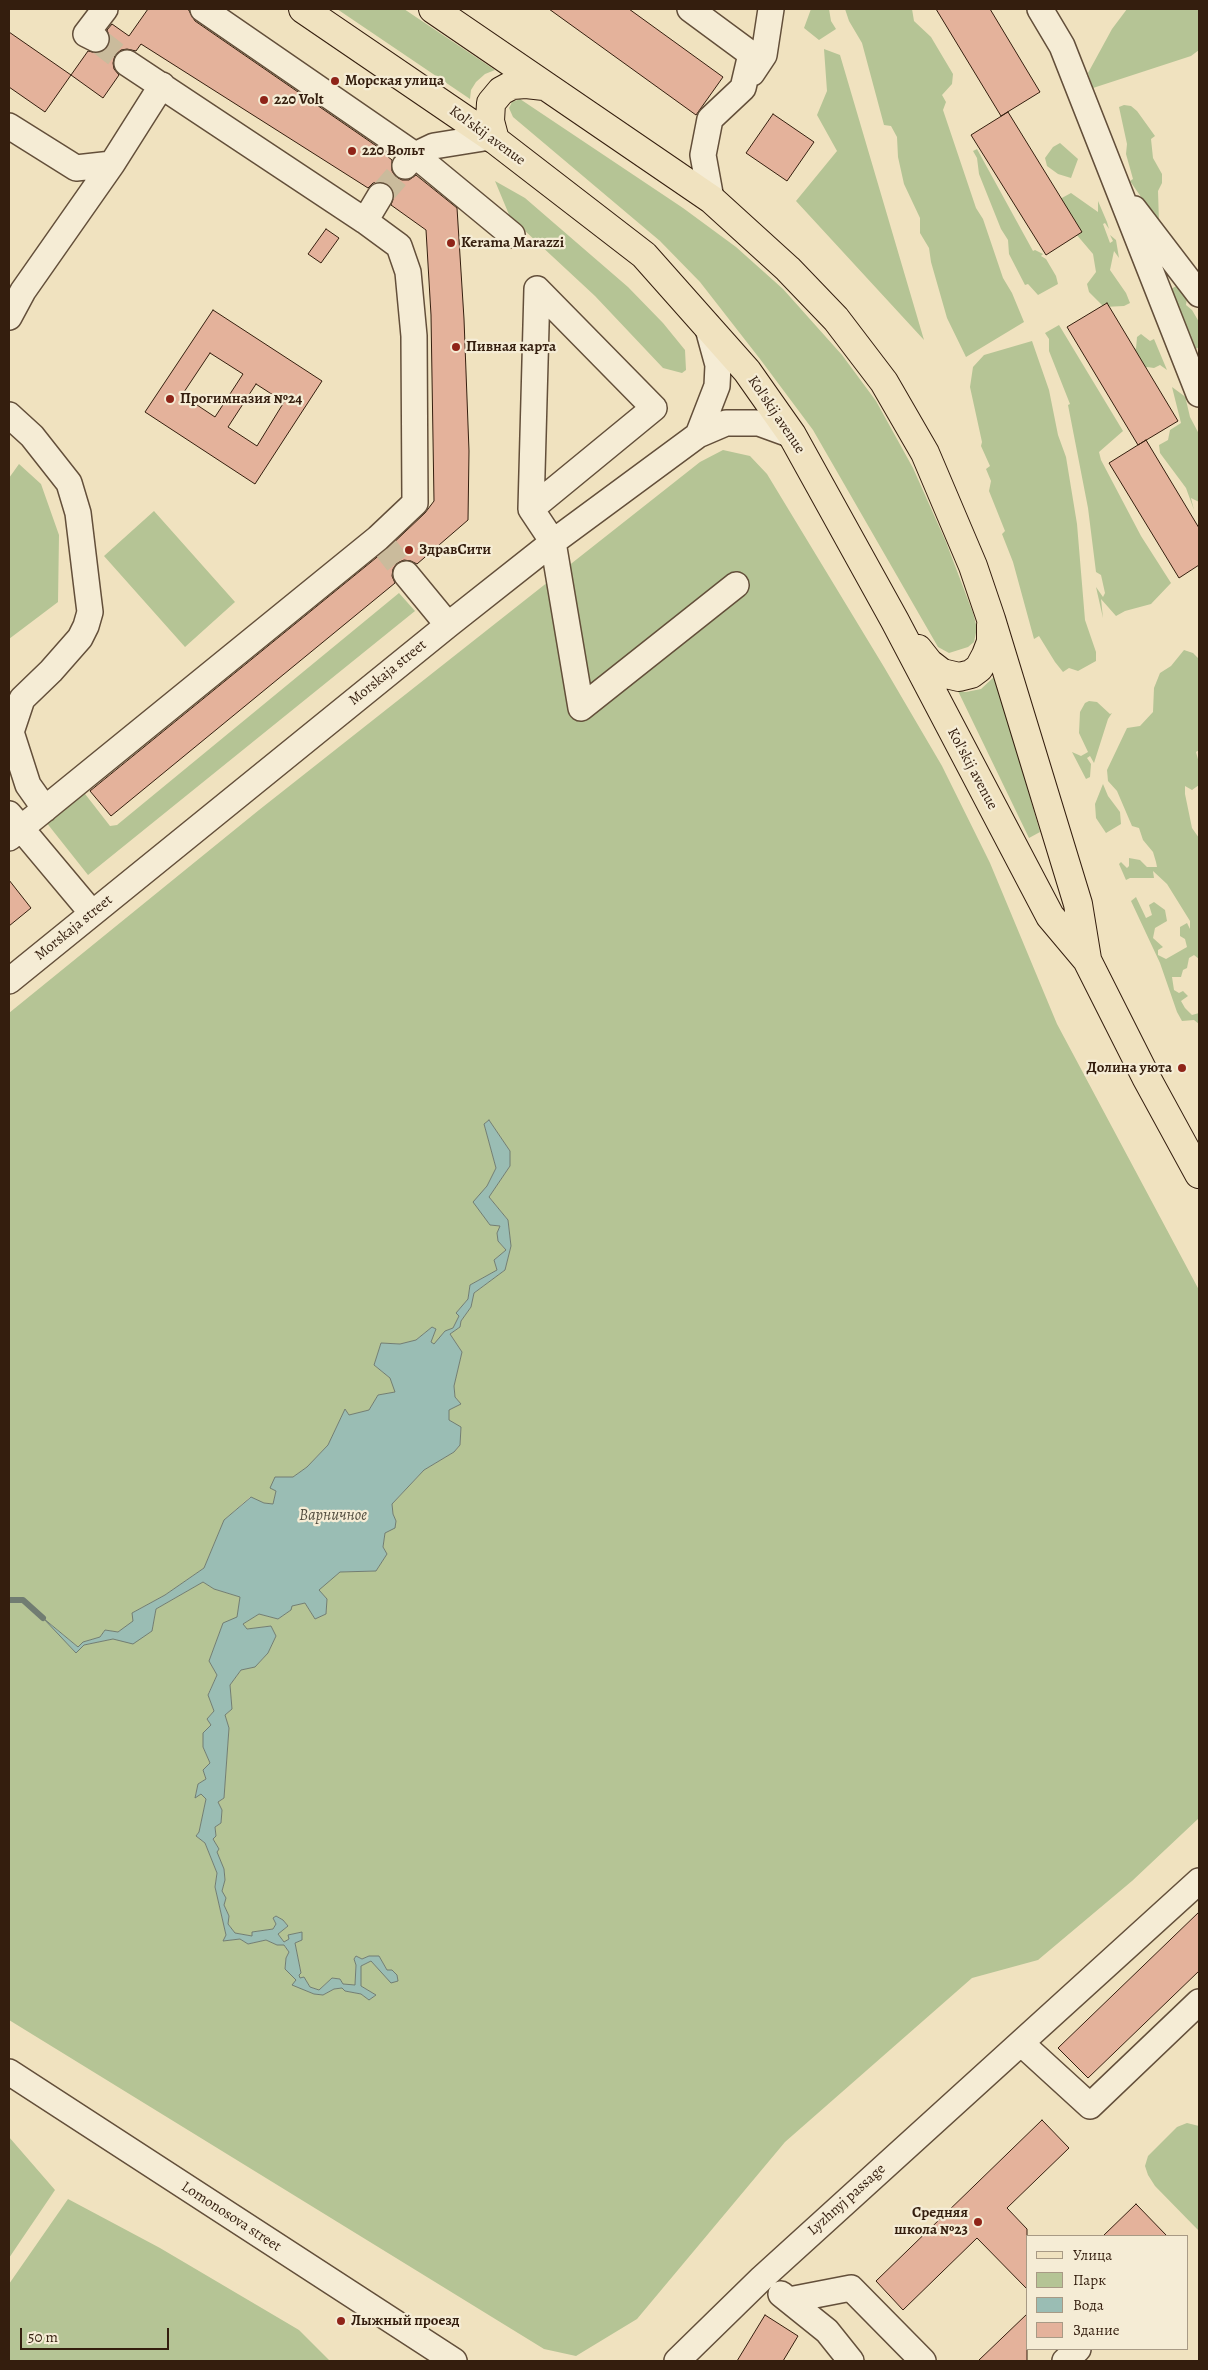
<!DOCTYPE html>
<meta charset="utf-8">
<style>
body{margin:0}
#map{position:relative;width:1208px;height:2370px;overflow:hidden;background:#f0e2bf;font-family:Alegreya,serif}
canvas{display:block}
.frame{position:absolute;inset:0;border:10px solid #341e0e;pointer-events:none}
.legend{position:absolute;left:1026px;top:2235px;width:162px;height:115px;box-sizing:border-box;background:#f5ecd5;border:1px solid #a89a85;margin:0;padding:6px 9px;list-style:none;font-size:15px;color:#341e0e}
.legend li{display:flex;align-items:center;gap:10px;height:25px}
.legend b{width:25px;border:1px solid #a89a85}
.scale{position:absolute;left:20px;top:2328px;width:149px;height:22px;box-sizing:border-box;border:2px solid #341e0e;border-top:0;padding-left:6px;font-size:15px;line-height:18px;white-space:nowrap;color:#341e0e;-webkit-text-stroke:4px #f5ecd5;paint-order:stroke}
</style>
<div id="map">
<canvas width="1208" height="2370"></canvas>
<div class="frame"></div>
<ul class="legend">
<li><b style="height:6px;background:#f0e2bf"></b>Улица</li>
<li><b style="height:14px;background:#b5c495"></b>Парк</li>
<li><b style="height:14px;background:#9abdb4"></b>Вода</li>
<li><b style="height:14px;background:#e4b29b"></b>Здание</li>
</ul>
<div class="scale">50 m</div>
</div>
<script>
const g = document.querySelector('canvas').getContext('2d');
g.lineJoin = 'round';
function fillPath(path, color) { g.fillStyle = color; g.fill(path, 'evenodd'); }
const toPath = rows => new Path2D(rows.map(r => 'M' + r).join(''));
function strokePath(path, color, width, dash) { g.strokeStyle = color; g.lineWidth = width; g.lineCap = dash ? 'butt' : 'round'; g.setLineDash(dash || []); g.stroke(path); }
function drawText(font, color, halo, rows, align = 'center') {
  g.font = font + ' Alegreya,serif'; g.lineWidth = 4.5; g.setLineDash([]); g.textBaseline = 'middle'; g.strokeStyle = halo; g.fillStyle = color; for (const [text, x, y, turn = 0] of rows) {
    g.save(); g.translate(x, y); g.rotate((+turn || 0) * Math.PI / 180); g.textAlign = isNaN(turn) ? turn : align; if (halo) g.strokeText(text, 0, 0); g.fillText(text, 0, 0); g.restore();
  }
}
fillPath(toPath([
 [337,9,404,9,495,70,485,74,476,82,471,90,470,99],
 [811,9,829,9,831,21,836,29,819,40,804,28],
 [845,9,912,9,914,21,931,37,953,74,952,84,942,95,946,102,943,110,976,208,983,219,1003,278,1012,293,1024,322,966,357,947,318,931,262,929,248,920,233,920,218,904,184,898,157,897,137,891,126,884,125,862,43,849,21],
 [1127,9,1199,9,1199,50,1191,56,1093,88,1088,73,1112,29],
 [824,49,840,55,924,340,796,201,837,151,817,115,827,91],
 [520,99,683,208,736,247,783,289,842,355,876,401,913,468,946,542,973,613,977,628,974,642,968,647,949,653,938,647,813,430,760,359,700,282,660,241,513,117,509,108,512,102],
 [1124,105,1131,106,1137,111,1155,136,1151,139,1153,158,1162,174,1162,183,1158,191,1159,223,1130,181,1133,179,1126,154,1127,144,1119,107],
 [1060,143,1078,159,1071,178,1058,174,1047,166,1045,158,1053,147],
 [977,149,1033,251,1035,250,1043,254,1041,256,1046,259,1056,276,1058,284,1038,295,1028,284,1025,285,1009,254,1008,240,1001,229,979,174,977,158,973,151],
 [495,181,525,198,628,287,663,323,685,350,686,370,682,373,663,368,595,296,510,217],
 [1071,193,1098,212,1098,201,1107,222,1109,229,1105,223,1103,224,1110,243,1113,241,1110,235,1116,240,1119,258,1114,251,1110,270,1126,293,1130,303,1124,306,1104,307,1089,292,1087,284,1096,272,1093,254,1076,234,1060,199],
 [1181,283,1187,298,1186,305,1192,310,1199,322,1199,347,1194,350,1168,291],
 [1059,325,1123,431,1099,452,1101,460,1141,536,1171,583,1151,604,1125,611,1116,616,1101,599,1103,618,1096,587,1103,597,1105,593,1101,575,1096,572,1088,508,1068,405,1070,404,1049,351,1049,339,1045,333],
 [1141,334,1150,341,1154,339,1167,370,1160,365,1154,368,1147,367,1142,370,1126,343,1136,349,1137,337],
 [1032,341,1049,390,1058,435,1066,457,1077,524,1085,620,1096,652,1096,661,1078,671,1069,668,1063,672,1055,662,1039,636,1034,639,1013,562,1002,534,1005,531,989,491,991,481,986,469,990,466,981,446,982,442,970,387,973,367,984,355],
 [1172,387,1187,398,1186,400,1190,417,1199,434,1199,502,1191,498,1194,510,1186,488,1160,453,1159,445,1168,440,1170,430,1181,423],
 [723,450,750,456,767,474,884,667,942,766,990,863,1057,1024,1199,1290,1199,1818,1132,1881,1038,1960,972,1978,785,2142,637,2319,576,2356,544,2349,9,2020,9,1013,259,810,700,462],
 [489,1120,510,1151,510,1166,489,1197,508,1220,511,1246,505,1270,474,1293,471,1307,461,1321,460,1327,450,1334,462,1352,454,1386,455,1397,461,1404,449,1410,449,1420,461,1428,460,1445,454,1452,424,1470,392,1504,393,1514,396,1521,395,1527,385,1533,383,1547,387,1554,376,1571,340,1572,318,1590,327,1599,326,1614,315,1619,305,1603,291,1606,291,1610,278,1619,259,1614,243,1624,246,1629,271,1626,276,1636,268,1653,255,1667,241,1670,230,1685,232,1709,225,1715,229,1728,224,1798,218,1802,222,1810,221,1823,215,1827,216,1836,213,1839,219,1849,216,1852,224,1869,225,1880,222,1891,226,1898,224,1905,229,1916,228,1924,235,1933,252,1936,252,1932,273,1929,276,1924,273,1918,276,1916,283,1920,288,1926,278,1934,284,1942,289,1939,289,1935,301,1932,302,1940,295,1943,301,1973,299,1975,300,1978,304,1977,310,1987,319,1990,332,1978,340,1979,343,1984,355,1985,356,1964,354,1959,356,1956,362,1959,369,1956,379,1956,387,1970,392,1970,397,1975,398,1981,391,1982,371,1961,361,1966,361,1986,376,1995,369,2000,361,1994,345,1991,342,1988,334,1989,323,1995,314,1994,293,1985,297,1980,285,1969,286,1958,289,1952,284,1945,277,1945,266,1940,248,1944,240,1939,223,1941,226,1935,215,1887,217,1873,205,1843,196,1836,199,1832,206,1799,201,1794,195,1797,198,1784,206,1779,203,1770,210,1763,203,1747,203,1733,211,1725,207,1719,214,1711,208,1694,217,1675,209,1661,223,1623,237,1618,240,1597,214,1589,203,1582,156,1609,152,1631,133,1643,113,1639,84,1645,76,1653,47,1621,78,1647,83,1642,100,1637,105,1630,118,1632,134,1621,132,1613,165,1595,204,1568,224,1520,250,1497,264,1503,273,1504,276,1491,271,1488,275,1478,293,1477,307,1467,328,1445,345,1409,349,1415,369,1410,378,1395,396,1392,390,1378,374,1365,381,1343,400,1344,416,1340,432,1327,436,1329,431,1342,434,1345,445,1331,453,1328,459,1316,456,1313,468,1299,470,1285,497,1270,494,1260,506,1250,498,1241,497,1233,500,1226,490,1225,474,1202,487,1186,496,1168,484,1124],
 [19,464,41,484,59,535,58,602,9,639,9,478],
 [154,511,235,602,185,647,104,556],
 [399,593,415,611,88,875,46,822,82,790,110,826,117,825],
 [1184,650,1193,653,1199,659,1199,750,1196,752,1199,763,1199,785,1192,790,1185,786,1185,794,1192,828,1199,838,1199,959,1194,955,1189,958,1187,968,1183,970,1181,977,1172,977,1174,990,1179,993,1183,991,1188,996,1181,1001,1185,1008,1192,1015,1199,1013,1199,1024,1194,1020,1182,1021,1177,1012,1160,963,1131,901,1136,897,1146,918,1152,915,1149,905,1154,902,1165,910,1167,921,1155,928,1153,938,1163,947,1158,950,1158,955,1166,959,1187,947,1185,939,1180,936,1180,927,1187,923,1190,929,1190,921,1167,884,1153,871,1154,878,1130,878,1126,880,1119,864,1121,862,1127,868,1129,866,1129,858,1140,860,1147,867,1157,867,1156,862,1153,852,1143,840,1139,828,1132,826,1117,791,1108,781,1107,770,1127,728,1140,726,1153,712,1154,688,1160,673,1171,666],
 [995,676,1040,832,1029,838,958,691,966,692,981,689],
 [1089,701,1097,702,1110,714,1112,713,1108,719,1094,763,1090,756,1087,758,1091,764,1090,777,1086,779,1072,752,1081,756,1088,752,1079,733,1080,712,1085,703],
 [1103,784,1108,796,1120,812,1121,824,1106,833,1096,818,1095,804],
 [1187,2123,1199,2126,1199,2231,1155,2186,1148,2175,1145,2166,1148,2156,1177,2127],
 [9,2137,55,2190,9,2258],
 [68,2199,160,2248,299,2330,330,2361,9,2361,9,2284]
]), '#b5c495');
const water = toPath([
 [489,1120,510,1151,510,1166,489,1197,508,1220,511,1246,505,1270,474,1293,471,1307,461,1321,460,1327,450,1334,462,1352,454,1386,455,1397,461,1404,449,1410,449,1420,461,1427,460,1445,454,1452,424,1470,392,1504,393,1514,396,1521,395,1528,385,1533,383,1547,387,1554,376,1571,340,1572,319,1590,327,1599,326,1614,315,1619,305,1603,292,1606,291,1610,278,1619,259,1614,243,1624,247,1629,271,1626,276,1636,268,1653,255,1667,241,1670,230,1685,232,1709,225,1715,229,1728,224,1798,218,1802,222,1810,221,1823,215,1827,216,1836,213,1839,219,1849,217,1852,224,1869,225,1880,222,1891,226,1898,224,1905,229,1916,228,1924,235,1933,252,1936,252,1932,273,1929,276,1924,273,1918,276,1916,283,1920,288,1926,278,1934,284,1942,289,1939,288,1935,302,1932,302,1940,295,1943,301,1973,299,1975,300,1978,304,1977,310,1987,319,1990,332,1978,340,1979,343,1984,355,1985,356,1965,354,1959,356,1956,362,1959,369,1956,379,1956,387,1970,392,1970,397,1975,398,1981,391,1983,371,1961,361,1966,361,1986,376,1995,369,2000,361,1994,345,1991,342,1988,334,1989,323,1995,314,1994,292,1985,296,1980,285,1969,286,1958,289,1952,284,1945,277,1945,266,1940,248,1944,240,1939,223,1941,226,1935,215,1887,217,1873,205,1843,196,1836,199,1832,206,1799,201,1794,195,1798,198,1784,206,1779,203,1770,210,1763,203,1747,203,1733,211,1725,207,1719,214,1711,208,1695,217,1675,209,1661,223,1623,237,1617,240,1597,214,1589,203,1582,156,1609,152,1631,133,1644,113,1639,84,1645,76,1653,43,1618,78,1647,83,1642,100,1637,105,1630,118,1632,133,1621,132,1613,165,1595,204,1568,224,1520,251,1497,264,1503,273,1504,276,1491,270,1488,275,1477,293,1477,307,1467,328,1445,345,1409,349,1415,369,1410,378,1395,395,1392,390,1378,374,1365,381,1343,400,1344,416,1340,432,1327,436,1329,431,1342,434,1344,445,1331,453,1328,459,1316,456,1313,468,1299,470,1285,497,1270,494,1260,506,1250,498,1241,497,1233,500,1226,490,1225,473,1202,487,1186,496,1168,484,1124,489,1120]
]);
fillPath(water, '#9abdb4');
strokePath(water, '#717d72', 1);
strokePath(toPath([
 [9,1600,23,1600,43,1618]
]), '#717d72', 6);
const building = toPath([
 [148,9,188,9,195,21,388,154,387,156,392,160,392,171,396,177,402,180,409,180,416,175,457,208,464,319,469,451,468,520,417,564,411,561,404,560,397,563,393,569,392,576,395,583,111,816,90,791,387,549,425,513,434,501,431,315,426,230,391,205,394,196,393,189,388,184,380,182,373,183,368,188,141,44,136,51,127,49,121,50,115,55,113,63,114,69,119,75,103,98,71,75,88,51,97,53,103,51,109,46,110,38,107,30,112,24,129,36,148,9],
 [549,9,629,9,723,77,696,115,549,9],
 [936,9,990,9,1040,92,1001,116,936,9],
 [9,32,71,75,45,112,9,87,9,32],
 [1008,112,1082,232,1046,255,971,135,1008,112],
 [773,114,814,142,787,181,746,153,773,114],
 [326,229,339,238,321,263,308,254,326,229],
 [1107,303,1178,421,1138,445,1067,327,1107,303],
 [213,310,322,381,255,484,145,412,213,310],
 [210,353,243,374,215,417,182,395,210,353],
 [256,384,284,402,257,446,228,427,256,384],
 [1146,440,1199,528,1199,565,1179,578,1109,463,1146,440],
 [9,880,31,908,9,926,9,880],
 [1199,1912,1199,1971,1088,2078,1058,2048,1199,1912],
 [1042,2120,1069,2148,1007,2208,1027,2229,1027,2289,977,2238,903,2310,876,2281,1042,2120],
 [1136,2204,1167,2236,1103,2236,1136,2204],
 [1027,2314,1027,2361,978,2361,1027,2314],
 [765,2315,798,2336,783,2361,737,2361,765,2315]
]);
fillPath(building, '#e4b29b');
strokePath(building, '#341e0e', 1);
strokePath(toPath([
 [96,39,127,63],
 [380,196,405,167],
 [382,543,406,574]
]), '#cabb9c', 25, [25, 12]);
const minor = toPath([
 [203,9,415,155,512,235],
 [690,9,751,54,743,88,710,119,703,155,711,199],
 [1040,9,1062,46,1199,394],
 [96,39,86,34,105,9],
 [752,73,764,55,771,9],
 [9,126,76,168,112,164],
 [405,166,415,155,434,146,490,137],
 [1134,209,1199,294],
 [365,221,380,196],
 [9,317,23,291,112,164,162,85],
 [9,415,32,436,69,483,78,513,88,596,90,612,86,626,80,638,51,671,22,699,11,732,28,785,45,809],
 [698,435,717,386,718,365,707,325],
 [531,509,654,408,537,289,531,509,553,542,581,708,736,585],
 [406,574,448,625],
 [9,814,92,913],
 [9,838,378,538,415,503,414,336,408,272,399,246,365,221,127,63],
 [9,981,448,625,553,542,698,435,726,423,759,423,792,435],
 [1021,2043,1090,2106,1199,2002],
 [9,2072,454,2361],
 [781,2294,827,2331,851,2361],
 [789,2300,851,2288,923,2361],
 [677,2361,762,2278,1199,1881],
 [1065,2361,1078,2349]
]);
const major = toPath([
 [303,9,495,140,644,255,747,371,792,435,895,621,1050,916,1087,960,1146,1077,1199,1174],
 [433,9,711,199,788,269,836,319,884,382,925,453,973,566,991,619,1078,904,1087,959],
 [495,140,490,121,491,103,501,91,512,85,526,84,544,86],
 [918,649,929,663,942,673,959,677,971,674,979,668,986,655,991,642,991,625]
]);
strokePath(minor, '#634f3a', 28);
strokePath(major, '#341e0e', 30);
strokePath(minor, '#f5ecd5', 25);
strokePath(major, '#f0e2bf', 28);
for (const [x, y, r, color] of [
 [335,81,5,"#8f2418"],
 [264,100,5,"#8f2418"],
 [352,151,5,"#8f2418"],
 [451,243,5,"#8f2418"],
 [456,347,5,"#8f2418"],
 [170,399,5,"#8f2418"],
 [409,550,5,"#8f2418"],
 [1182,1068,5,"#8f2418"],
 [978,2222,5,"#8f2418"],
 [341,2321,5,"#8f2418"]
]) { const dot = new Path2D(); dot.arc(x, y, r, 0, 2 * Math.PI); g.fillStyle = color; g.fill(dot); strokePath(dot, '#f5ecd5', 2); }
drawText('bold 15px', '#341e0e', '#f5ecd5', [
 ["Морская улица",345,81],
 ["220 Volt",274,100],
 ["220 Вольт",362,151],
 ["Kerama Marazzi",461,243],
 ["Пивная карта",466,347],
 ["Прогимназия №24",180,399],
 ["ЗдравСити",419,550],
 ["Долина уюта",1172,1068,"right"],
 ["Средняя",968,2213,"right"],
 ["школа №23",968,2230,"right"],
 ["Лыжный проезд",351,2321]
], 'left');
drawText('15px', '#341e0e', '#f5ecd5', [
 ["Kol'skij avenue",487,136,36],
 ["Kol'skij avenue",776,415,56],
 ["Morskaja street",388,673,-39],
 ["Kol'skij avenue",972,769,62],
 ["Morskaja street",74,928,-39],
 ["Lyzhnyj passage",847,2200,-42],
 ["Lomonosova street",231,2217,33]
]);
drawText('italic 16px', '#534e40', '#f5ecd5', [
 ["Варничное",333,1516]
]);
</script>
